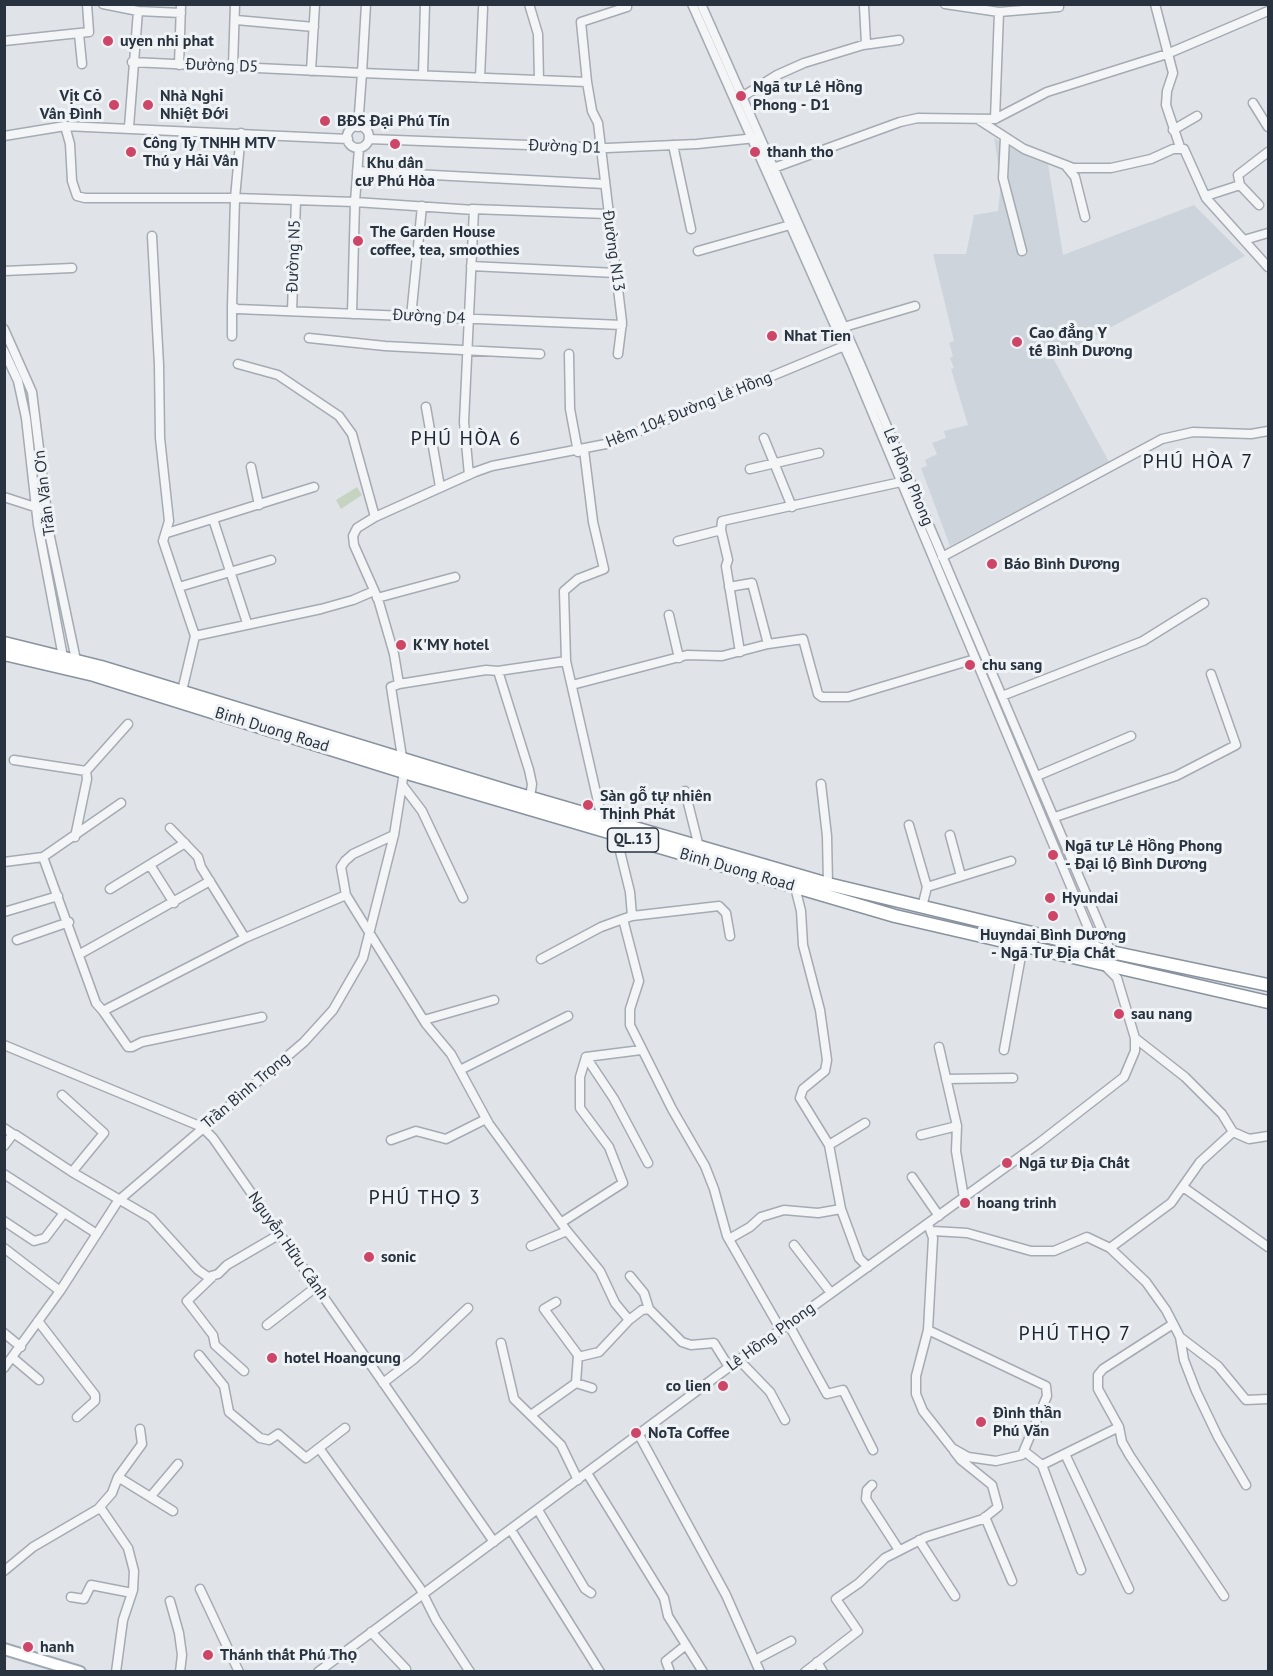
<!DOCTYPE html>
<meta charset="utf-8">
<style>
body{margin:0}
#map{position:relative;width:1273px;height:1676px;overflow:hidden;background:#e0e4e9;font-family:"PT Sans",sans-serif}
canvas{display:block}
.frame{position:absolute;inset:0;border:6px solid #293340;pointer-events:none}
</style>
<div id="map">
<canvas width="1273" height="1676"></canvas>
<div class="frame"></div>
</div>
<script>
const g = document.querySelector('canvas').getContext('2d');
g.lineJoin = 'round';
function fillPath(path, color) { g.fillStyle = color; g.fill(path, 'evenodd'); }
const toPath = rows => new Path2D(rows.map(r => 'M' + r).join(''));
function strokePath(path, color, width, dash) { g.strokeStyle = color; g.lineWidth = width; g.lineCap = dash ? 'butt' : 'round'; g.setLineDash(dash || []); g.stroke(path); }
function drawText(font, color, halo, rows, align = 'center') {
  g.font = font + ' "PT Sans",sans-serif'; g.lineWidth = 6; g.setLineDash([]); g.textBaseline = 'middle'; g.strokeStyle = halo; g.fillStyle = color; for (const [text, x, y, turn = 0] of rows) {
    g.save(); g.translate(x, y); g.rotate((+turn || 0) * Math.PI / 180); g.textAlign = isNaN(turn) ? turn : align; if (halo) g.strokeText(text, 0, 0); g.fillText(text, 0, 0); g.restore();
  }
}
fillPath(toPath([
 [994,138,1031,158,1048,164,1063,255,1194,205,1245,256,1053,358,1109,462,950,546,921,468,927,466,925,460,937,454,932,443,946,438,944,431,968,425,951,369,954,368,950,358,953,356,949,343,954,341,933,254,966,254,974,215,998,211,1001,182]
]), '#ced4db');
fillPath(toPath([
 [357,487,362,495,341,509,336,500]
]), '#c7d3c1');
const minor = toPath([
 [103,4,138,11,129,127],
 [366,4,362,73,587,82,592,111,598,123,622,322,618,354],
 [529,4,538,34,539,80],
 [692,4,852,364,1097,949],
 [701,4,859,361,1111,952],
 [945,4,999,12],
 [1155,4,1173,73,1167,91,1166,105,1180,147],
 [864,6,866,44],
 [138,11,181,13],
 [236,20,314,27],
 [79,34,82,64],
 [4,41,89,32,87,4],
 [132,62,362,73,358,127],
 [179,65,181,4],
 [233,66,235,4],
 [311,71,315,4],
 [423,75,425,4],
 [480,78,483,8],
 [587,82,581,22,627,7],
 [742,97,777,75,804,63,863,45,899,40],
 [1253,103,1268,127],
 [995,119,999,12,1059,7],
 [979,120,1024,149,1073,168,1111,168,1151,159,1173,149,1184,149,1206,198,1268,267],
 [65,126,70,144,72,181,77,196,85,198,235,198,241,133],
 '347 137a11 11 0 1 1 22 0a11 11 0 1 1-22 0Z',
 [1173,130,1197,116],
 [4,136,65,126,348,139],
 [1005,138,1003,178,1022,251],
 [369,139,607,148,697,144,756,138],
 [673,145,691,229],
 [359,148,355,202,474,210,464,422,469,475],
 [1066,166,1075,177,1085,217],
 [768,170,900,122,918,118,995,119,1047,92,1167,54,1268,11],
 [357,171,604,184],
 [1240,185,1238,175,1268,152],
 [1206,196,1240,185,1259,205],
 [472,209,607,214],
 [152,236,159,365,160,438,169,521,163,541,195,636],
 [1244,240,1268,233],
 [698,251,790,225],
 [471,266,616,273],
 [4,271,72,268],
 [292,311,296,200],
 [352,314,355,202,235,198,232,306,237,309,622,325],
 [411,317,422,206],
 [844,327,915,306],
 [4,329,32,392,50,537,76,660],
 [232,336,232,306],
 [309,338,385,346,540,354],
 [4,351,18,381,26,418,38,525,63,657],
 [569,354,570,409,578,452],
 [238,364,278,375,339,416,352,434,375,517],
 [426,407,440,487],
 [764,438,792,507],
 [584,450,593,522,604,569,578,579,564,591,566,661,602,819],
 [251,467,259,505],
 [750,469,819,453],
 [4,497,41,509],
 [213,519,247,623],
 [721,530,722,521,901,482],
 [167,533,314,487],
 [678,541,721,530,728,560,726,566,740,652],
 [942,557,1162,439,1193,432,1251,434,1268,431],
 [179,587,271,560],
 [729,587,752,583,768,644,803,639,818,694,822,697,848,697,975,659],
 [377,598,455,577],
 [669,615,679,658],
 [399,684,486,670,498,671],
 [572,685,687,655,722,656,768,644],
 [182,691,195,636,321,609,353,600,374,591],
 [1002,696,1143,641,1204,603],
 [402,757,391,687,399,684,394,654,378,599,354,545,353,536,357,528,375,517,475,472,492,466,611,443,849,344],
 [14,760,86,771,87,779,75,837],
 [86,771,128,724],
 [1037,776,1131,736],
 [821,784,827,836,828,884],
 [403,786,422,811,463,898],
 [685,791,699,847],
 [530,798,532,784,529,770,498,671,566,661],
 [1055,817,1176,776,1236,745,1211,674],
 [909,825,927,887],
 [170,828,198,857,201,867,245,938],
 [616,835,630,892,632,916,623,919,639,981,630,1009,630,1025,672,1109,705,1166,714,1189,727,1236,781,1330],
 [950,835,961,876],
 [43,857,96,1003,103,1011,245,938,346,895,426,1024,451,1054,489,1124,567,1231,600,1271,615,1303,629,1320,642,1310,649,1309,682,1342,691,1345,714,1343,729,1367],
 [4,862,43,857,121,803],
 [150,865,174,903],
 [795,887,801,911,803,945,820,1010,827,1060,825,1071,803,1089,800,1098,829,1145,841,1209,859,1258,868,1267],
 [110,889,185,843],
 [346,895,341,867,345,861,353,854,394,835],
 [922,907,927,887,1011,861],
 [4,912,58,896],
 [632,916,719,906,726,913,730,936],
 [17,940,69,922],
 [80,954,210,881],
 [541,959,601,927,623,919],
 [103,1011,128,1047,132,1047,142,1042,262,1017],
 [424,1020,494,1000],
 [4,1045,202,1127,213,1138,494,1542],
 [939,1047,957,1126,956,1151,964,1198],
 [641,1050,586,1057,614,1099,648,1163],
 [1004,1050,1023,945],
 [460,1070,568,1016],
 [946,1079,1013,1078],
 [62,1095,104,1133,72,1172],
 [4,1128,13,1134],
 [1233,1132,1249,1139,1268,1136],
 [921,1135,957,1126],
 [391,1140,416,1131,446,1139,486,1119],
 [829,1145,865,1123],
 [4,1146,13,1134,16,1135,72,1172,151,1218,198,1270,208,1277,218,1274,227,1265,280,1234],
 [4,1174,97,1234],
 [912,1177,939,1216],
 [1183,1187,1268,1247],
 [4,1221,34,1241,45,1238,64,1213],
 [562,1222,623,1183,609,1147,580,1108,580,1077,586,1057],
 [933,1231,967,1233,1031,1251,1054,1251,1087,1237,1110,1248,1146,1282,1166,1310,1180,1337,1184,1360,1196,1391,1218,1437,1246,1485],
 [729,1239,750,1227,761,1217,784,1210,818,1213,841,1209],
 [794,1245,831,1293],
 [531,1246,567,1231],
 [4,1248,60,1291],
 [1110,1248,1171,1203,1200,1162,1233,1132,1222,1114,1185,1077,1135,1038],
 [630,1276,644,1293,649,1309],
 [212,1277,187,1301,213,1335,215,1345,244,1371],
 [556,1302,544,1309,578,1355,576,1383],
 [38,1321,95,1395,95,1401,77,1417],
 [1173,1324,1103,1369,1098,1375,1098,1389,1119,1427,1122,1442,1130,1456,1224,1596],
 [267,1325,316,1287],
 [789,1325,827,1394,843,1390,873,1450],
 [928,1330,916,1376,916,1394,923,1411,952,1448,968,1457,996,1461,1022,1455,1047,1396,1046,1386,928,1330,933,1238,928,1224],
 [4,1333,21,1347],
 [1180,1337,1218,1366,1246,1400,1268,1399],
 [501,1343,514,1399,561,1445,578,1480],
 [199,1355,224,1386,229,1412,260,1438,269,1440,278,1434,306,1458,319,1448,420,1588,436,1620,470,1672],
 [578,1357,599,1352,629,1320],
 [13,1358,39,1380],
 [739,1360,770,1392,785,1420],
 [4,1368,60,1291,118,1201,304,1042,333,1010,363,958,394,835,404,772],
 [383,1383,414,1359,468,1308],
 [531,1415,576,1383,592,1388],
 [639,1435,726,1595,760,1672],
 [319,1448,345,1428],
 [1024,1451,1042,1465,1081,1570],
 [1065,1454,1129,1589],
 [1042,1465,1119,1427],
 [587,1473,664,1598,668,1616,703,1672],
 [118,1477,142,1444,140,1429],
 [872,1485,867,1490,866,1499,899,1550],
 [151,1496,178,1464],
 [98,1509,112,1493,118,1477,173,1511],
 [538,1510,585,1589,591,1593],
 [985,1517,1012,1581],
 [511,1530,600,1672],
 [919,1540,955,1596],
 [4,1571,33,1547,98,1509,102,1510,128,1548,134,1571,133,1590,123,1620,116,1672],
 [200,1589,239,1672],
 [71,1597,84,1599,91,1585,132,1593],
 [170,1601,179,1633,182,1655,180,1672],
 [371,1632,406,1669],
 [755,1660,791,1641],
 [817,1662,823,1672],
 [318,1672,729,1367,1039,1143,1124,1077,1135,1051,1135,1038,1117,978,1105,966],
 [670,1672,666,1661,686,1645],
 [805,1672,858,1631,836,1599,859,1583,885,1558,926,1537,983,1519,998,1507,992,1485,961,1460,954,1451]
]);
const major = toPath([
 [4,1649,80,1672]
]);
const highway = toPath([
 [4,643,101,667,514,793,828,884,1111,952,1268,985],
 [4,654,94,675,404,772,895,916,1268,1002]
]);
strokePath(minor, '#a5abb3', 11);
strokePath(major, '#9faab4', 14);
strokePath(highway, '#88939f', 15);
strokePath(minor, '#f3f5f7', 8);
strokePath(major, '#fff', 10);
strokePath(highway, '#fff', 12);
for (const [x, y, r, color] of [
 [108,41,6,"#cd4667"],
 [741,96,6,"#cd4667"],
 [114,105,6,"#cd4667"],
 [148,105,6,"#cd4667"],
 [325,121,6,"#cd4667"],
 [395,144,6,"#cd4667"],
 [131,152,6,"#cd4667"],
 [755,152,6,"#cd4667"],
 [358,241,6,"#cd4667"],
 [772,336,6,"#cd4667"],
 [1017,342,6,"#cd4667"],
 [992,564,6,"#cd4667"],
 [401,645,6,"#cd4667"],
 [970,665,6,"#cd4667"],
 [588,805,6,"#cd4667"],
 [1053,855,6,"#cd4667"],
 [1050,898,6,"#cd4667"],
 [1053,916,6,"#cd4667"],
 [1119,1014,6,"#cd4667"],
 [1007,1163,6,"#cd4667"],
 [965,1203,6,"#cd4667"],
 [369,1257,6,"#cd4667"],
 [272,1358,6,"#cd4667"],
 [723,1386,6,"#cd4667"],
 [981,1422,6,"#cd4667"],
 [636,1433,6,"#cd4667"],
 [28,1647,6,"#cd4667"],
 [208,1655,6,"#cd4667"]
]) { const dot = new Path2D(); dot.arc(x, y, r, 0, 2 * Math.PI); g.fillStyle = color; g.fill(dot); strokePath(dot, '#f0f3f6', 2); }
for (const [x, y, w] of [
 [633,840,51]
]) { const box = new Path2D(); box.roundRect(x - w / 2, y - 12, w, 24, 4.5); g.fillStyle = '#f0f3f6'; g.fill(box); strokePath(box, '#293340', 1.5); }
drawText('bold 15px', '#293340', null, [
 ["QL.13",633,840]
]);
drawText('bold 16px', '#293340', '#f0f3f6', [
 ["uyen nhi phat",120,41],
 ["Ngã tư Lê Hồng",753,87],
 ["Phong - D1",753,105],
 ["Vịt Cỏ",102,96,"right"],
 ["Vân Đình",102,114,"right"],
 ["Nhà Nghỉ",160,96],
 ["Nhiệt Đới",160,114],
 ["BĐS Đại Phú Tín",337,121],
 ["Công Ty TNHH MTV",143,143],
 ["Thú y Hải Vân",143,161],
 ["thanh tho",767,152],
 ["Khu dân",395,163,"center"],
 ["cư Phú Hòa",395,181,"center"],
 ["The Garden House",370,232],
 ["coffee, tea, smoothies",370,250],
 ["Cao đẳng Y",1029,333],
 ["tế Bình Dương",1029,351],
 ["Nhat Tien",784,336],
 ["Báo Bình Dương",1004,564],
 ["K'MY hotel",413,645],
 ["chu sang",982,665],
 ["Sàn gỗ tự nhiên",600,796],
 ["Thịnh Phát",600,814],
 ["Ngã tư Lê Hồng Phong",1065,846],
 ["- Đại lộ Bình Dương",1065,864],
 ["Hyundai",1062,898],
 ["Huyndai Bình Dương",1053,935,"center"],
 ["- Ngã Tư Địa Chất",1053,953,"center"],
 ["sau nang",1131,1014],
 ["Ngã tư Địa Chất",1019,1163],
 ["hoang trinh",977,1203],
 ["sonic",381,1257],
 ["hotel Hoangcung",284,1358],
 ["co lien",711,1386,"right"],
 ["Đình thần",993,1413],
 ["Phú Văn",993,1431],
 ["NoTa Coffee",648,1433],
 ["hanh",40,1647],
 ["Thánh thất Phú Thọ",220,1655]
], 'left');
drawText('16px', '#293340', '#f0f3f6', [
 ["Đường D5",222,66,2],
 ["Đường D1",565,147,2],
 ["Đường N13",613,251,82],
 ["Đường N5",294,256,-88],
 ["Đường D4",429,317,3],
 ["Hẻm 104 Đường Lê Hồng",689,410,-22],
 ["Lê Hồng Phong",908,477,67],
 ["Trần Văn Ơn",45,493,-97],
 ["Binh Duong Road",272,730,17],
 ["Binh Duong Road",737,870,16],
 ["Trần Bình Trọng",246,1091,-40],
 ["Nguyễn Hữu Cảnh",288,1246,55],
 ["Lê Hồng Phong",771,1337,-36]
]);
g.letterSpacing = '1.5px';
drawText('20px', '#1b2431', '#f0f3f6', [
 ["PHÚ HÒA 6",466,439],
 ["PHÚ HÒA 7",1198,462],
 ["PHÚ THỌ 3",425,1198],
 ["PHÚ THỌ 7",1075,1334]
]);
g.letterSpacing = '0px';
</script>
